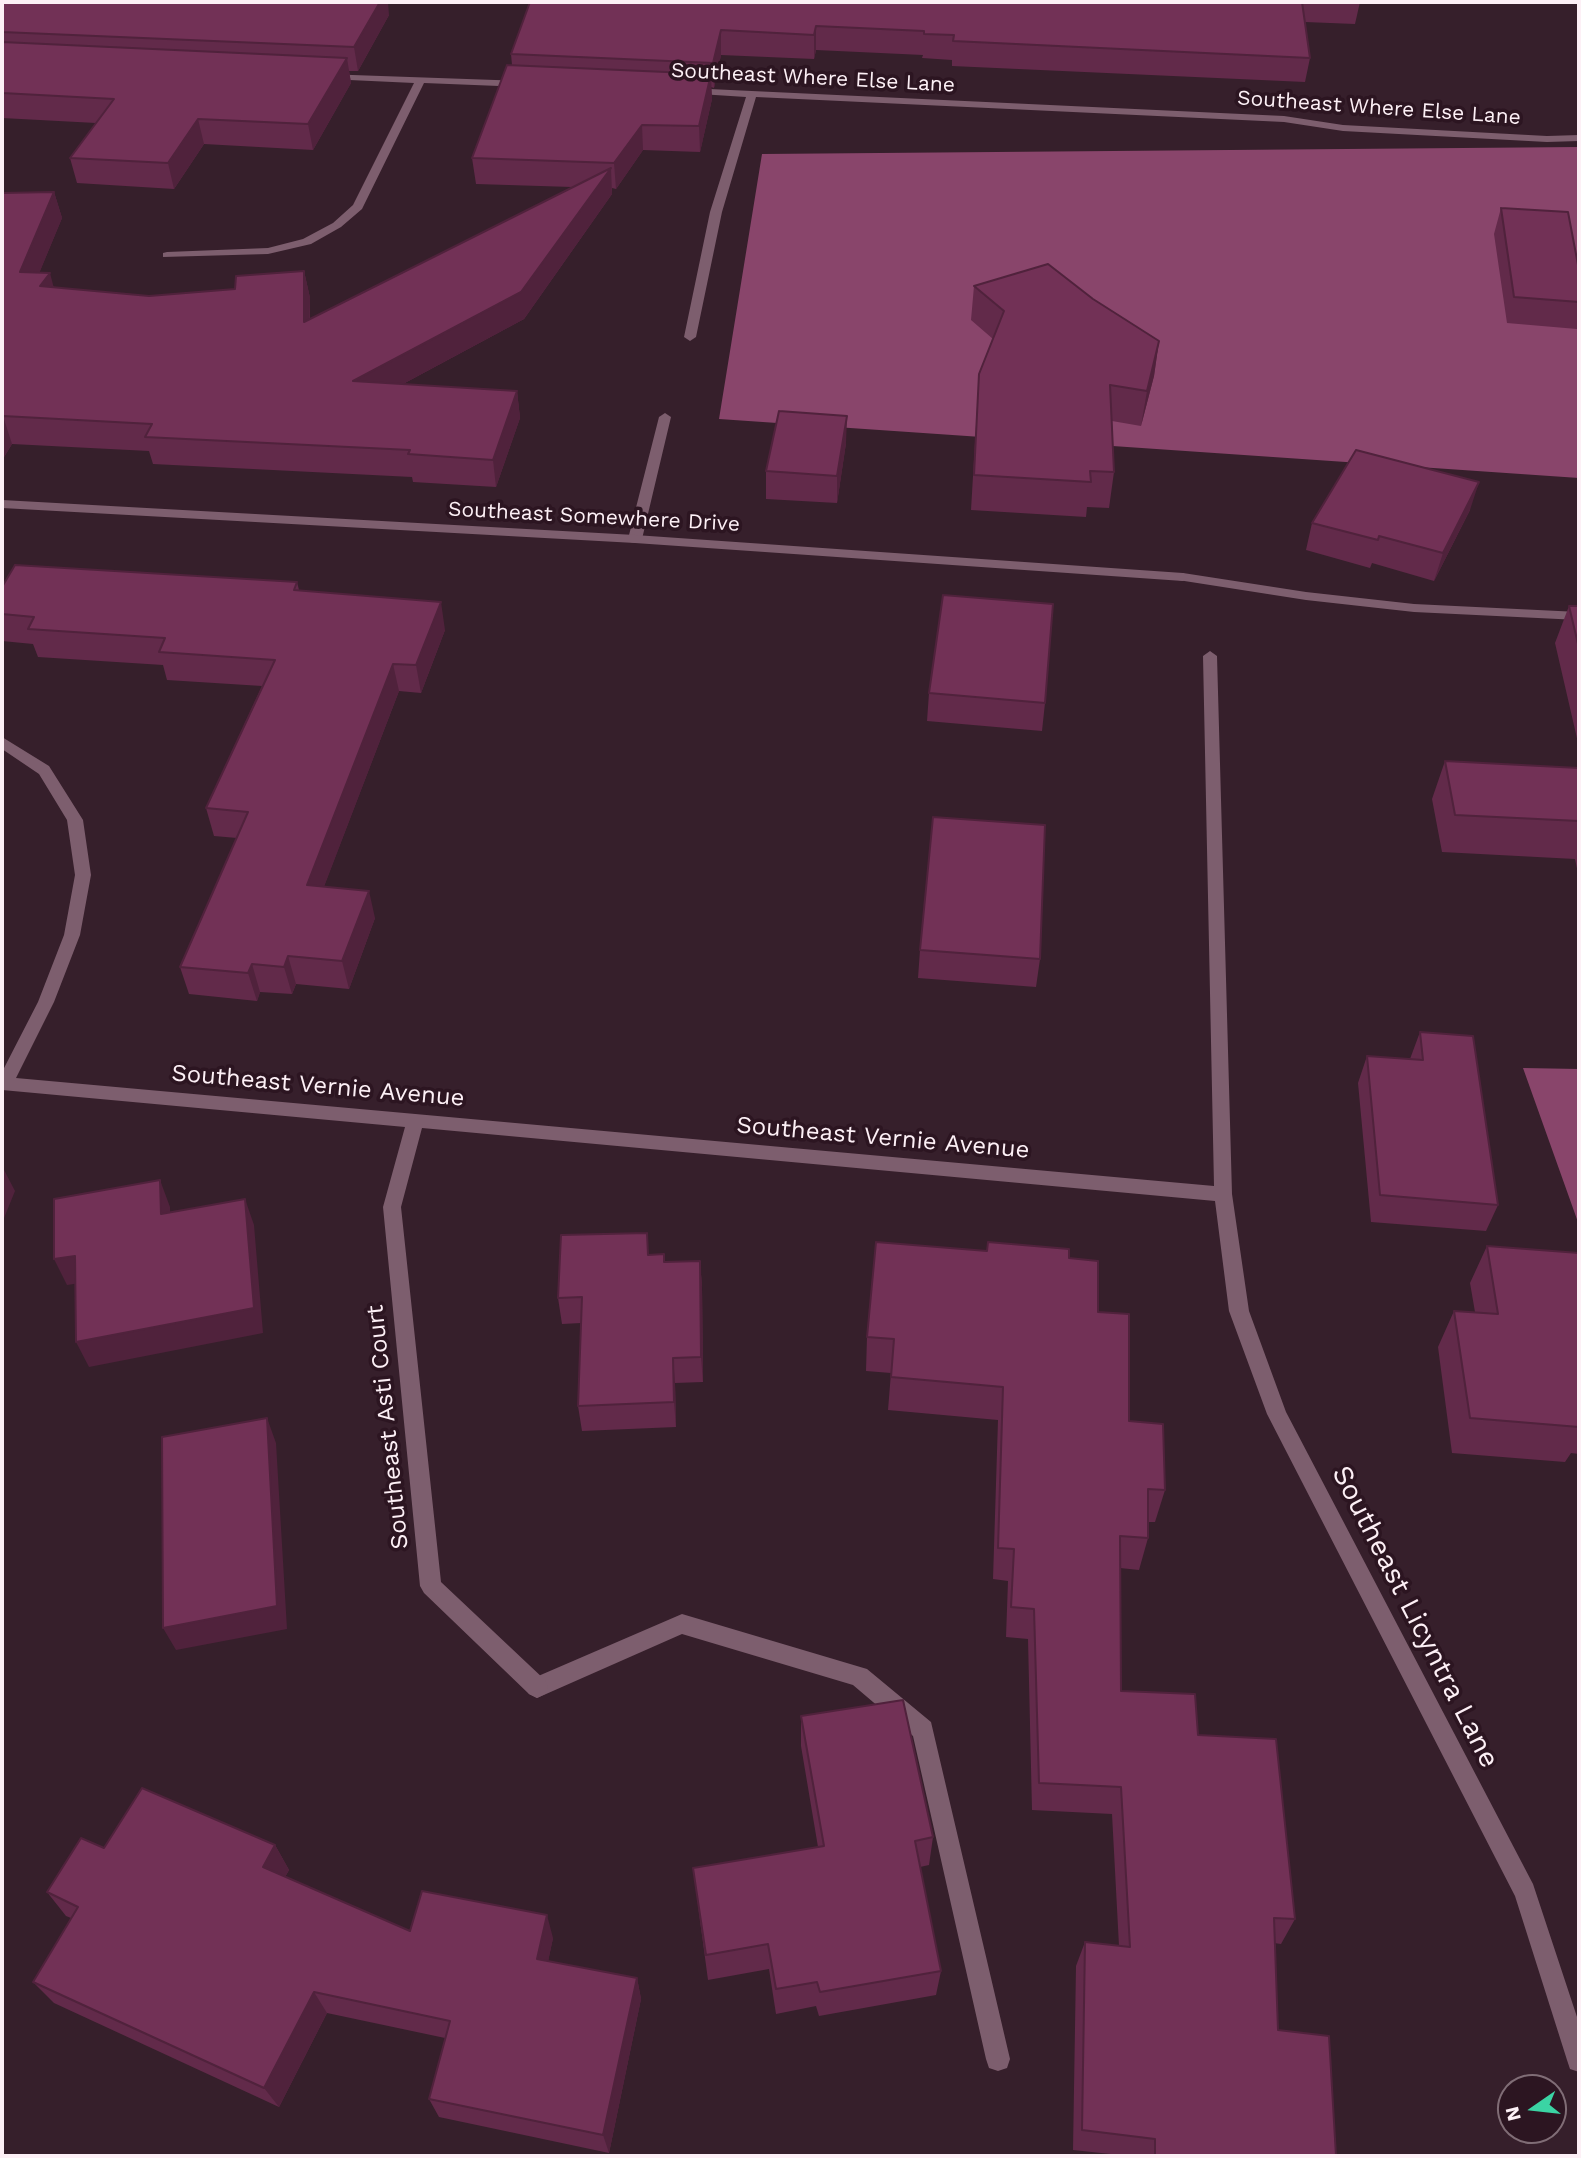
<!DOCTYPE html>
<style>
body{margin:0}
#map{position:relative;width:1581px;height:2158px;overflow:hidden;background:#361f2b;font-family:"Work Sans",sans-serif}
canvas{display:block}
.frame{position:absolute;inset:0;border:4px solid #fdf0f6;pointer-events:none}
.north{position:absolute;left:1497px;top:2074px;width:70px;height:70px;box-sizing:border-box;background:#2c1521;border:2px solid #806d76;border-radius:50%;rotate:256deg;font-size:19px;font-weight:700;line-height:28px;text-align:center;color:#fdf0f6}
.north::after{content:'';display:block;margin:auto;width:24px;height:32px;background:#3bd4a4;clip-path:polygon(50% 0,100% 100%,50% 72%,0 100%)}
</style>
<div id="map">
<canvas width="1581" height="2158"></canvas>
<div class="frame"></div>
<div class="north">N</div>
</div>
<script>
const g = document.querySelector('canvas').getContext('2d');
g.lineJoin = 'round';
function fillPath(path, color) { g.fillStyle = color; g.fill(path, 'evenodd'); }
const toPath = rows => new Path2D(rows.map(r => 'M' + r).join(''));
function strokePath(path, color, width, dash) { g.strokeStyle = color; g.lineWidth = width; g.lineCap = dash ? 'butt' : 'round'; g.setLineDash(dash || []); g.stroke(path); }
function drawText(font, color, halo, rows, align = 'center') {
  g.font = font + ' "Work Sans",sans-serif'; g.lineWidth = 7; g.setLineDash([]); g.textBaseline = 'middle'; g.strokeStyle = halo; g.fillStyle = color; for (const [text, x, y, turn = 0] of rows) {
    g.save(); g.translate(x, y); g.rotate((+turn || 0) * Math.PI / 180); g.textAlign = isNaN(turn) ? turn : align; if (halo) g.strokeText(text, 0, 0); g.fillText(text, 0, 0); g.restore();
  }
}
fillPath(toPath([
 [1579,147,1579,478,719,419,762,154],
 [1523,1068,1579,1069,1579,1225]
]), '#89456b');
fillPath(toPath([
 [665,413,671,417,642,539,635,543,630,542,628,539,659,417,665,413],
 [1183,573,1306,592,1414,604,1579,612,1579,620,1414,612,1306,600,1178,580,1178,574,1183,573],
 [682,1614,867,1669,931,1722,1010,2059,1007,2068,998,2071,989,2068,986,2059,913,1736,853,1685,682,1634,537,1698,529,1694,526,1687,529,1680,682,1614]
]), '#7d5e6e');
fillPath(toPath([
 [324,74,524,81,529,84,524,87,424,83,362,209,341,227,311,244,268,254,163,257,163,253,167,252,268,248,303,239,333,223,353,205,414,83,328,79,323,76,324,74],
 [688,88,1284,116,1343,125,1547,136,1579,135,1579,141,1547,142,1343,131,1284,122,756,97,722,212,696,337,690,341,684,337,710,212,746,97,684,93,684,89,688,88],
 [2,500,635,535,1183,573,1190,577,1183,581,635,543,2,508,2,500],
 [1210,651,1217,656,1232,1194,1249,1311,1286,1412,1533,1884,1579,2023,1579,2072,1570,2069,1567,2060,1515,1896,1267,1414,1229,1311,1215,1201,422,1128,401,1207,441,1582,545,1680,548,1687,545,1694,537,1698,529,1694,424,1593,420,1586,383,1207,405,1127,2,1090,2,1072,38,1002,64,935,75,875,67,820,39,774,2,749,2,737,49,766,83,820,91,875,80,935,54,1002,16,1078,1214,1186,1203,656,1210,651]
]), '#7d5e6e');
fillPath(toPath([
 [2,2,389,15,358,71,349,71,351,83,313,150,204,144,174,189,77,183,70,158,96,123,2,118],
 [530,2,1360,2,1355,24,1305,22,1310,58,1305,82,952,66,952,60,922,58,923,55,816,50,814,59,721,55,714,88,711,87,712,99,700,152,643,150,616,189,612,188,612,194,524,319,403,384,517,391,520,418,496,487,413,482,412,477,153,464,149,451,12,444,4,457,2,457,2,193,54,192,62,218,39,273,54,287,149,296,235,289,304,271,310,298,310,320,572,187,476,184,472,158,512,65,511,54],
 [1501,208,1579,270,1579,321,1577,329,1507,323,1494,234],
 [974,286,1093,299,1159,341,1154,376,1141,426,1112,421,1114,472,1109,508,1087,507,1086,517,971,510,979,374,993,339,971,320],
 [846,443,837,503,766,499,766,471],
 [1470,510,1434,581,1372,563,1370,568,1306,550,1312,523],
 [297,582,299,590,445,630,421,693,399,691,324,886,375,918,349,989,296,984,292,994,260,992,257,1001,189,994,180,967,237,838,214,836,206,808,262,686,167,680,163,665,38,657,33,644,2,641,2,587],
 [1569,606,1579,606,1579,747,1555,643],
 [929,693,1045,703,1042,731,927,721],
 [1445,761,1579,768,1579,878,1575,859,1442,852,1432,799],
 [920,950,1040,959,1036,987,918,978],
 [1420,1032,1498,1205,1486,1231,1371,1222,1358,1083,1367,1056,1410,1059],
 [1487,1246,1579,1253,1579,1454,1571,1453,1565,1462,1452,1453,1438,1347,1454,1311,1475,1312,1470,1283],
 [649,1255,664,1262,700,1261,702,1287,703,1382,675,1383,676,1427,582,1431,578,1406,581,1323,562,1324,558,1298],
 [1069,1258,1098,1312,1129,1421,1165,1490,1155,1522,1148,1522,1148,1538,1139,1570,1120,1568,1121,1691,1198,1735,1295,1919,1281,1944,1274,1943,1278,2030,1336,2156,1129,2156,1073,2150,1076,1966,1085,1942,1119,1946,1112,1814,1032,1810,1028,1639,1006,1637,1008,1581,993,1579,998,1420,888,1410,891,1373,866,1371,867,1337],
 [801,1716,933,1837,929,1865,920,1867,941,1971,936,1995,819,2016,816,2006,776,2014,769,1969,708,1980,693,1868,818,1847,801,1746],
 [275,1845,289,1870,285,1877,410,1931,553,1938,548,1961,637,1978,641,1999,609,2153,439,2117,429,2099,445,2038,327,2013,279,2107,54,2003,33,1982,71,1918,66,1916,47,1892,104,1848]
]), '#622a4a');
fillPath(toPath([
 [380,2,388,2,389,15,358,71,354,47],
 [816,26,816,50,814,59,814,35],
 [721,30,721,55,714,88,713,63],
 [347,58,351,83,313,150,308,124],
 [711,74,712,99,700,152,699,126],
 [198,119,204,144,174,189,168,163],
 [642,125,643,150,616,189,614,163],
 [611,168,612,194,524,319,358,408,353,381],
 [54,192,62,218,29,298,20,272],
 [304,271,310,298,309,349,304,322],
 [50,273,57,300,40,286],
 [1159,341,1154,376,1141,426,1147,391],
 [517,391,520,418,496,487,493,460],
 [3,416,12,444,4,457,2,450,2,418],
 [847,416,846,443,837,503,837,476],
 [1479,482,1470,510,1434,581,1443,553],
 [441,602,445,630,421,693,416,665],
 [393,664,399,691,314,913,307,885],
 [369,891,375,918,349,989,342,961],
 [288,956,296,984,292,994,284,967],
 [252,964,260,992,257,1001,248,973],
 [2,1166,15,1191,2,1223],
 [160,1180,170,1207,171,1240,161,1214],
 [245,1199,254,1225,263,1333,89,1367,76,1342],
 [75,1256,87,1282,67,1285,54,1259],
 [700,1261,702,1287,703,1382,701,1357],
 [673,1358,675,1383,676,1427,674,1402],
 [267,1418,276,1443,287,1629,176,1650,163,1628],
 [275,1845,289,1870,277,1891,263,1867],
 [547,1915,553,1938,544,1981,537,1959],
 [637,1978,641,1999,609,2153,603,2135],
 [314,1992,327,2013,279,2107,264,2088]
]), '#50223c');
const building = toPath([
 [2,2,380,2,354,47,2,32,2,2],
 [530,2,1302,2,1310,58,953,41,954,35,924,34,924,31,816,26,814,35,721,30,713,63,511,54,530,2],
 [2,42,347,58,308,124,198,119,168,163,70,158,114,99,2,93,2,42],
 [507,65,711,74,699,126,642,125,614,163,472,158,507,65],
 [611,168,521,292,353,381,517,391,493,460,408,454,410,450,145,437,152,424,3,416,2,418,2,193,54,192,20,272,50,273,40,286,149,296,235,289,236,276,304,271,304,322,611,168],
 [1501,208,1568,212,1579,270,1579,302,1514,297,1501,208],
 [1048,264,1093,299,1159,341,1147,391,1110,385,1114,472,1090,471,1091,482,974,475,979,374,1004,311,974,286,1048,264],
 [779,411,847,416,837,476,766,471,779,411],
 [1356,450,1479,482,1443,553,1379,536,1378,540,1312,523,1356,450],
 [15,565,297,582,294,590,441,602,416,665,393,664,307,885,369,891,342,961,288,956,284,967,252,964,248,973,180,967,248,812,206,808,275,660,159,652,165,638,28,629,34,617,2,614,2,587,15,565],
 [943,595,1053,604,1045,703,929,693,943,595],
 [1569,606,1579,606,1579,648,1569,606],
 [1445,761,1579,768,1579,821,1455,815,1445,761],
 [933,817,1045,825,1040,959,920,950,933,817],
 [1420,1032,1473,1036,1498,1205,1380,1195,1367,1056,1423,1060,1420,1032],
 [160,1180,161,1214,245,1199,254,1308,76,1342,75,1256,54,1259,54,1199,160,1180],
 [647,1233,648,1255,664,1254,664,1262,700,1261,701,1357,673,1358,674,1402,578,1406,582,1297,558,1298,561,1235,647,1233],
 [876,1242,987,1251,988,1242,1069,1249,1069,1258,1098,1261,1098,1312,1129,1314,1129,1421,1163,1424,1165,1490,1148,1489,1148,1538,1120,1536,1121,1691,1195,1694,1198,1735,1276,1739,1295,1919,1274,1918,1278,2030,1329,2036,1336,2156,1155,2156,1155,2139,1082,2130,1085,1942,1130,1947,1121,1787,1039,1783,1034,1609,1011,1607,1014,1549,998,1548,1003,1387,891,1377,894,1339,867,1337,876,1242],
 [1487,1246,1579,1253,1579,1427,1470,1418,1454,1311,1498,1314,1487,1246],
 [267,1418,277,1606,163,1628,162,1437,267,1418],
 [903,1700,933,1837,915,1841,941,1971,820,1992,817,1982,776,1989,768,1944,706,1955,693,1868,824,1846,801,1716,903,1700],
 [142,1788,275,1845,263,1867,410,1931,422,1891,547,1915,537,1959,637,1978,603,2135,429,2099,450,2021,314,1992,264,2088,33,1982,78,1907,47,1892,81,1838,104,1848,142,1788]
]);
fillPath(building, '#723156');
strokePath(building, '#50223c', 2);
drawText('21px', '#fdf0f6', '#2c1521', [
 ["Southeast Where Else Lane",813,78,3],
 ["Southeast Where Else Lane",1379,108,4],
 ["Southeast Somewhere Drive",594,517,3]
]);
drawText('24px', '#fdf0f6', '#2c1521', [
 ["Southeast Vernie Avenue",318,1086,5],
 ["Southeast Vernie Avenue",883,1138,5],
 ["Southeast Asti Court",388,1427,-96]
]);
drawText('28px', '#fdf0f6', '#2c1521', [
 ["Southeast Licyntra Lane",1415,1617,63]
]);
</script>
